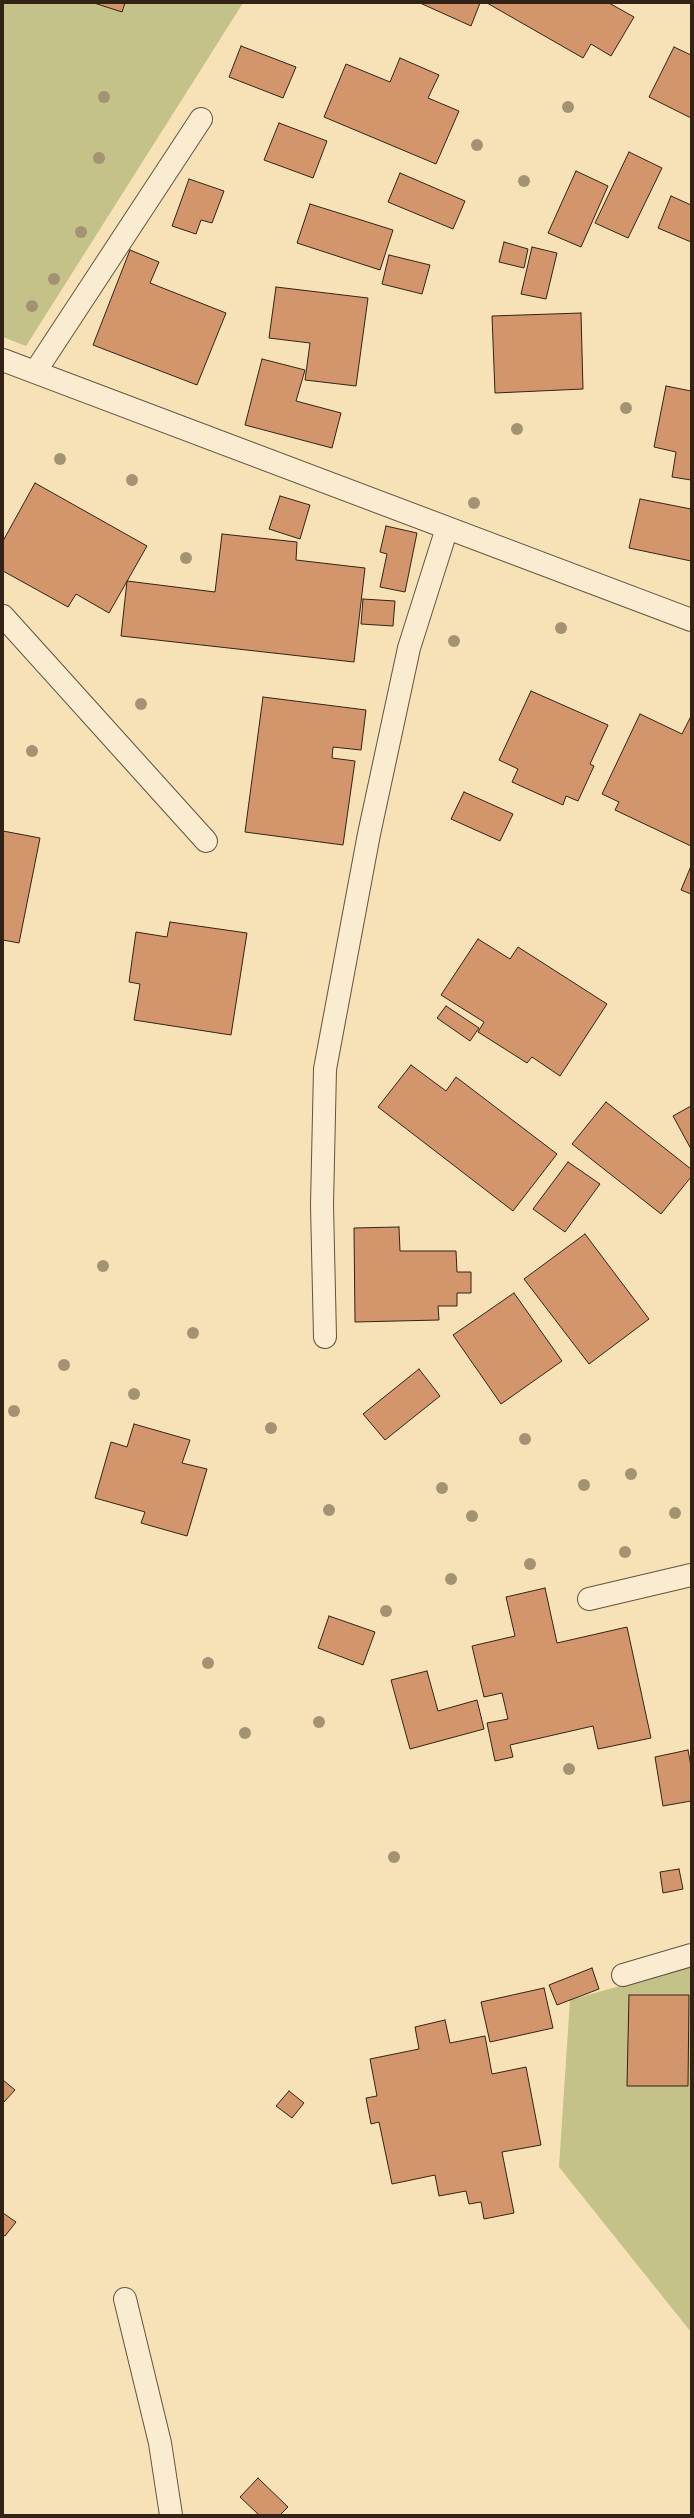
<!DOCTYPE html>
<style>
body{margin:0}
#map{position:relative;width:694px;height:2518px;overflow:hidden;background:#f7e2b7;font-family:"Sorts Mill Goudy",serif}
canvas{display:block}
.frame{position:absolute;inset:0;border:4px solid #332317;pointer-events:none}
</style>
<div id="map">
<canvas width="694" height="2518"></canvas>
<div class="frame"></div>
</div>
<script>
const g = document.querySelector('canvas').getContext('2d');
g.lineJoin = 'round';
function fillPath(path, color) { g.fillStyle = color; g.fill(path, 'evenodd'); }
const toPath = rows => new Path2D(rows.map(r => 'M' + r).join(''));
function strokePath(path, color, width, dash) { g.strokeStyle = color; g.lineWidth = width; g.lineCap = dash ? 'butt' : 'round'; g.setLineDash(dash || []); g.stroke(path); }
fillPath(toPath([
 [3,3,243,3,26,346,3,337],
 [691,1966,691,2332,559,2167,570,2000]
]), '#c4c189');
const building = toPath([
 [94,3,125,3,122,12,94,3],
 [420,3,480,3,471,26,420,3],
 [487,3,609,3,634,17,611,56,591,44,583,58,487,3],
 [241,46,296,67,283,98,229,77,241,46],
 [674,47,691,55,691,118,649,97,674,47],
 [400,58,439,75,428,98,459,111,436,164,324,117,346,64,390,82,400,58],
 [279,123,327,141,313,178,264,160,279,123],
 [629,152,662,168,628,238,595,223,629,152],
 [576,171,608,186,581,247,548,233,576,171],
 [400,173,465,201,453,229,388,202,400,173],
 [189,179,224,191,212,223,201,220,196,234,172,226,189,179],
 [671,196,691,205,691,242,658,228,671,196],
 [310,204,393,230,380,270,297,243,310,204],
 [504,242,528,249,524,268,499,262,504,242],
 [532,247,557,253,546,299,521,294,532,247],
 [130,250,159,262,150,283,226,313,197,385,93,345,130,250],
 [389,255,430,265,422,294,382,284,389,255],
 [276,287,368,298,356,386,305,380,310,343,269,338,276,287],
 [581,313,583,389,495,393,492,316,581,313],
 [262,359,305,370,296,401,341,413,332,448,245,425,262,359],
 [666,386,691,391,691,480,672,477,676,452,654,447,666,386],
 [35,483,147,546,109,613,76,594,68,607,3,571,3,541,35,483],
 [280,496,310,505,300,539,269,529,280,496],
 [640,499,691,509,691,561,629,548,640,499],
 [386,526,417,533,405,592,380,587,387,554,380,552,386,526],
 [222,534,297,542,296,560,365,568,354,662,121,636,127,581,215,592,222,534],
 [363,599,395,601,393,626,361,624,363,599],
 [531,691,608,725,590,764,594,766,578,801,566,796,563,805,512,782,518,769,499,760,531,691],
 [263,697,366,710,361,750,333,747,332,758,355,761,343,845,245,832,263,697],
 [640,714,682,734,691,716,691,846,615,810,619,802,602,794,640,714],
 [464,792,513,814,500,841,451,819,464,792],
 [3,831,40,838,19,943,3,940,3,831],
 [691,866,691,894,681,890,691,866],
 [170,922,247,933,231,1035,134,1020,140,984,129,982,136,932,167,937,170,922],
 [478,939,510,959,518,947,607,1004,560,1076,532,1057,527,1063,478,1032,484,1022,441,995,478,939],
 [446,1006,479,1028,470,1041,437,1018,446,1006],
 [411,1065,446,1091,456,1077,557,1154,513,1211,378,1107,411,1065],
 [606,1102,691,1169,691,1177,661,1214,572,1144,606,1102],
 [691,1106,691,1149,673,1116,691,1106],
 [568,1162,600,1184,565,1232,533,1209,568,1162],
 [399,1227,400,1251,456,1251,457,1272,471,1272,471,1293,457,1293,457,1306,438,1306,439,1320,355,1322,354,1228,399,1227],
 [585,1234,649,1319,589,1364,524,1279,585,1234],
 [514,1293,562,1361,501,1404,453,1335,514,1293],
 [419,1369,440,1396,385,1440,363,1414,419,1369],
 [134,1424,190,1440,182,1463,207,1469,187,1536,141,1523,145,1512,95,1498,111,1442,127,1447,134,1424],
 [545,1588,557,1643,627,1627,651,1738,598,1749,593,1726,510,1745,513,1757,495,1761,487,1723,508,1719,502,1693,484,1697,472,1646,515,1636,506,1597,545,1588],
 [329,1616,375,1632,363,1665,318,1648,329,1616],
 [427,1671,438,1711,477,1700,484,1729,410,1749,391,1680,427,1671],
 [688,1750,691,1766,691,1801,663,1806,655,1757,688,1750],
 [679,1869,683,1889,663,1893,660,1872,679,1869],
 [592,1968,599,1989,557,2005,549,1985,592,1968],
 [544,1988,553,2028,490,2042,481,2002,544,1988],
 [629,1995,689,1995,688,2086,627,2086,629,1995],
 [445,2020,450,2043,485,2036,492,2074,526,2067,541,2145,502,2152,514,2213,484,2219,481,2202,469,2204,466,2191,439,2196,435,2175,392,2184,379,2122,371,2124,366,2098,377,2096,370,2059,419,2049,415,2027,445,2020],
 [3,2080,15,2090,3,2103,3,2080],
 [289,2091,304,2103,292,2118,276,2106,289,2091],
 [3,2213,16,2222,5,2236,3,2235,3,2213],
 [258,2478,288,2507,280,2515,259,2515,240,2497,258,2478]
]);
fillPath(building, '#d3956b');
strokePath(building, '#332317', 1);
const service = toPath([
 [623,1975,691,1955]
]);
const minor = toPath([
 [3,360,691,620],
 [35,372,201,119],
 [3,616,206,841],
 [325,1337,322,1205,325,1069,369,834,409,648,447,528],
 [589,1599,691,1575],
 [125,2299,160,2443,171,2515]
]);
strokePath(service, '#64533f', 24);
strokePath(minor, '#64533f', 24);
strokePath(service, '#faecd0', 22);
strokePath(minor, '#faecd0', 22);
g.fillStyle = '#a39372';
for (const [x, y] of [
 [104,97],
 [568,107],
 [477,145],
 [99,158],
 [524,181],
 [81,232],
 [54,279],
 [32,306],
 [626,408],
 [517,429],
 [60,459],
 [132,480],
 [474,503],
 [186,558],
 [561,628],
 [454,641],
 [141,704],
 [32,751],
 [103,1266],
 [193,1333],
 [64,1365],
 [134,1394],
 [14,1411],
 [271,1428],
 [525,1439],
 [631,1474],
 [584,1485],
 [442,1488],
 [329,1510],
 [675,1513],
 [472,1516],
 [625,1552],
 [530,1564],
 [451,1579],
 [386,1611],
 [208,1663],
 [319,1722],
 [245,1733],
 [569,1769],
 [394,1857]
]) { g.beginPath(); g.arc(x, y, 6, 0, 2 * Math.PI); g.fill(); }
</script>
